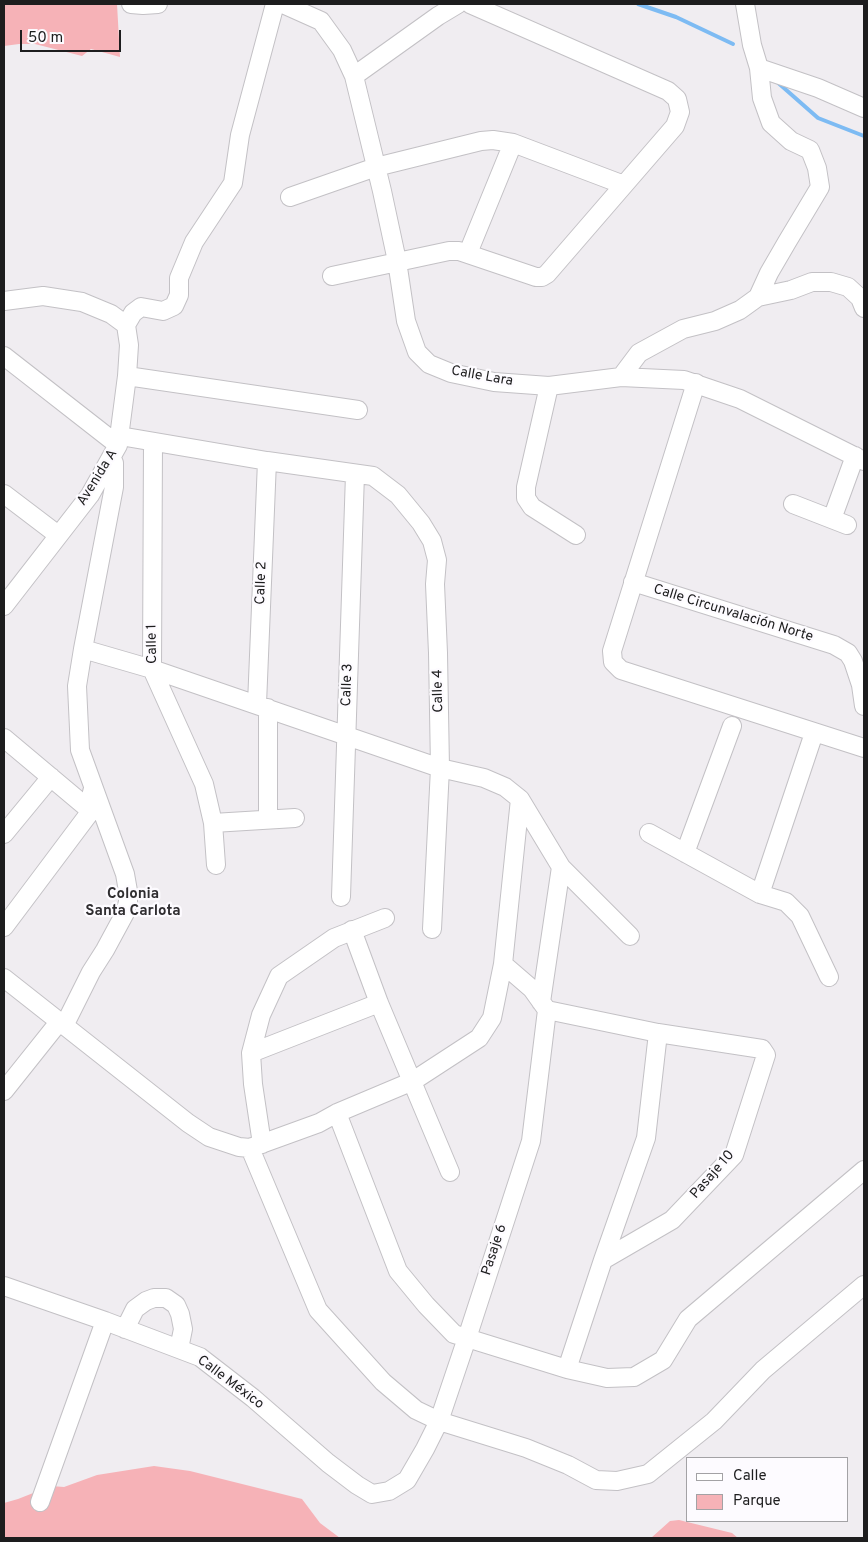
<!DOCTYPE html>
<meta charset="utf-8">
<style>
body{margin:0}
#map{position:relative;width:868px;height:1542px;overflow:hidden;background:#f0edf1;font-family:Overpass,sans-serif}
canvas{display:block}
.frame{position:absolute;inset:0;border:5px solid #1d1d1e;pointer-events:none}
.legend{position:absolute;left:686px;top:1457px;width:162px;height:65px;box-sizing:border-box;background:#fdfbff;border:1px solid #a3a2a5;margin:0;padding:6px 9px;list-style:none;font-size:15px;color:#1d1d1e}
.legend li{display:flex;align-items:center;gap:10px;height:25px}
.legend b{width:25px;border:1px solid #a3a2a5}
.scale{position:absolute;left:20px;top:30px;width:101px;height:22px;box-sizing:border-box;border:2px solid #1d1d1e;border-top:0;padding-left:6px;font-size:15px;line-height:18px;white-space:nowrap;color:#1d1d1e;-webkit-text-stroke:4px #fdfbff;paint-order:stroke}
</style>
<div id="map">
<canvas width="868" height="1542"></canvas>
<div class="frame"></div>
<ul class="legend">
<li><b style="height:6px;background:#fff"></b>Calle</li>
<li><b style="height:14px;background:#f6b2b7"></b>Parque</li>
</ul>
<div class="scale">50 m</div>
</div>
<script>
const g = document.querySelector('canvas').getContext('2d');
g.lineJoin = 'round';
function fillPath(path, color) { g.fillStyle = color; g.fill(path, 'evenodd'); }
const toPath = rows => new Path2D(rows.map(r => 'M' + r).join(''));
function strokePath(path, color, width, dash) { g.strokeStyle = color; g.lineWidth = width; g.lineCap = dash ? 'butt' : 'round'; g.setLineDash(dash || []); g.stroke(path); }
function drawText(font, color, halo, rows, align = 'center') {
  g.font = font + ' Overpass,sans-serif'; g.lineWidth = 4.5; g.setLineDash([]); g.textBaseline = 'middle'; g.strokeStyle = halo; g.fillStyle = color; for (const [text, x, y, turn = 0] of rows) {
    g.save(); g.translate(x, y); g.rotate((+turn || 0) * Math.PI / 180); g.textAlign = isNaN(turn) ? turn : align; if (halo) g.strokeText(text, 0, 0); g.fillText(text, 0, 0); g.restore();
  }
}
fillPath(toPath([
 [4,4,117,4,120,57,91,49,82,56,35,44,19,44,4,46],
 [154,1466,190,1471,302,1499,320,1523,340,1538,4,1538,4,1503,18,1499,51,1486,64,1487,97,1475],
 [679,1520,732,1533,738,1538,651,1538,670,1521]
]), '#f6b2b7');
strokePath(toPath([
 [638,4,676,17,733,44],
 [776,81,818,118,864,136]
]), '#7dbbf3', 4);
const minor = toPath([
 [131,4,143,5,158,4],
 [283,4,321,21,342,50,354,76,382,191,397,261,406,321,417,352,429,364,451,373,494,382,549,386,621,377,684,380,740,399,864,461],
 [745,4,752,45,759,68,762,98,771,123,791,141,810,150,817,168,820,187,787,242,769,273,758,297],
 [759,68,818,88,864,108],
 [354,76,438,16,458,4],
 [290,197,376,167,481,141,493,140,513,143,624,185],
 [468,253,513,143],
 [332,276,449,251,459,251,536,277,542,277,547,274,675,126,680,112,677,99,668,91,470,4],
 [4,301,43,296,82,302,111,314,126,325],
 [126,325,133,313,141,307,163,311,174,306,179,295,179,278,194,242,233,183,240,135,275,4],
 [4,356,118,445],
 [127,376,358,410],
 [621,377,639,353,683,329,715,321,740,310,758,297,791,290,812,282,831,282,848,287,860,298,864,308],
 [696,383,612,651,613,662,621,670,864,748],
 [549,386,526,487,526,498,532,507,576,535],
 [120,436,267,461,373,476,398,495,421,523,432,541,437,560,435,584,438,653,440,768,432,929],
 [153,442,152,669,204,784,213,823,216,865],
 [4,494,58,535],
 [793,504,847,525],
 [832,519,855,456],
 [633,582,834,645,848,653,853,661,861,685,864,706],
 [4,606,90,495,118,445,127,376,129,345,126,325],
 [83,649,152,669,440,768,484,778,505,787,520,799,561,867,630,936],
 [257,704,267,461],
 [4,738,91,811],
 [520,799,503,964,532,989,547,1010,658,1033,762,1049,766,1055,734,1155,672,1220,603,1260],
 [268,819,268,708],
 [213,823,295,818],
 [649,833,760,894,786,902,800,916,829,977],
 [4,834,51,777],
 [685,853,732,726],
 [760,894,814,733],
 [341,897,355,474],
 [4,927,91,811,92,792],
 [352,930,379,1003,450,1172],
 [4,978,188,1123,209,1137,239,1147,250,1148,319,1123,337,1113,413,1081,479,1038,492,1018,503,964],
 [541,1002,561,867],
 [64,1026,91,972,105,950,125,913,128,902,128,891,125,874,80,750,77,686,83,649,114,487,114,463,111,457],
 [251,1053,379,1003],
 [4,1091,59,1022],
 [337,1113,398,1271,426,1305,454,1334,567,1369,607,1378,634,1377,663,1360,688,1319,864,1170],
 [262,1144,253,1084,251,1053,261,1015,279,976,334,938,385,918],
 [250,1148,318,1310,383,1382,416,1410,439,1421,526,1448,568,1465,596,1480,617,1481,648,1474,714,1421,763,1370,864,1285],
 [4,1286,105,1321,200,1357,253,1398,328,1463,357,1485,372,1494,389,1491,407,1480,425,1449,439,1421,467,1338,531,1141,547,1010],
 [125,1329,135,1309,146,1301,154,1298,166,1298,176,1305,180,1314,183,1329,179,1349],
 [567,1369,603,1260,646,1138,658,1033],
 [40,1502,105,1321]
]);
strokePath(minor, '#c3c1c5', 20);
strokePath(minor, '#fff', 18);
drawText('14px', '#1d1d1e', '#fdfbff', [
 ["Calle Lara",482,377,10],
 ["Avenida A",98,478,-58],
 ["Calle 2",262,583,-88],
 ["Calle Circunvalación Norte",733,614,17],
 ["Calle 1",153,644,-91],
 ["Calle 3",348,685,-88],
 ["Calle 4",439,691,-91],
 ["Pasaje 10",713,1175,-49],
 ["Pasaje 6",495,1250,-72],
 ["Calle México",230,1383,37]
]);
drawText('bold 15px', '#2f2d30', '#fdfbff', [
 ["Colonia",133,895],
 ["Santa Carlota",133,912]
]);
</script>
